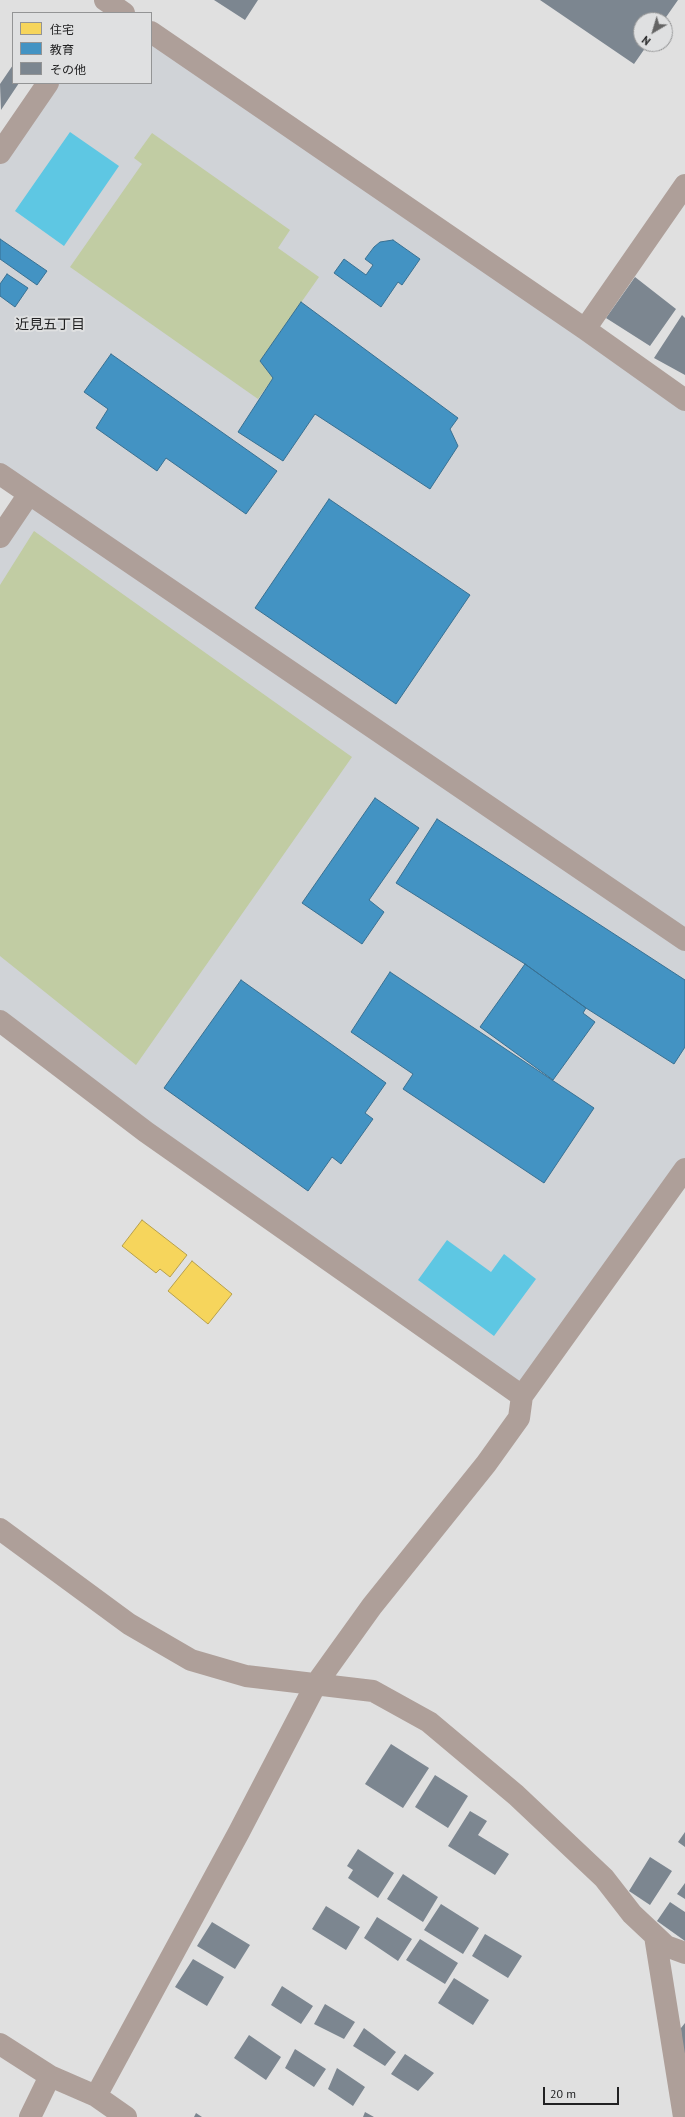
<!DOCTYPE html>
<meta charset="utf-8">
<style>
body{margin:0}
#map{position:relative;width:685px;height:2117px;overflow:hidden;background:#e0e0e0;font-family:"PT Sans","Noto Sans JP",sans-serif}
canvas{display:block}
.legend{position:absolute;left:12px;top:12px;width:140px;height:72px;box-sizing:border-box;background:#dfe0e1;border:1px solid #939495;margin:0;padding:5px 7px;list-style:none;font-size:12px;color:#212122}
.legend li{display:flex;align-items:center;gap:8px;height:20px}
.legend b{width:20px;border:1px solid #939495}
.north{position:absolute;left:633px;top:12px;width:40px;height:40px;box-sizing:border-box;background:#dfe0e1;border:1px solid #939495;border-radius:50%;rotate:218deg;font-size:11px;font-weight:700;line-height:16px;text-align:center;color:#212122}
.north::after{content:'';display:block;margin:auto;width:14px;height:18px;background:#646464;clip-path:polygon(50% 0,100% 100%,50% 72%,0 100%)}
.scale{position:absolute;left:543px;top:2087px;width:76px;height:18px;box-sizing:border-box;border:2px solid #212122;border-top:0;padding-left:5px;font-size:12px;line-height:14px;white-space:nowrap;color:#212122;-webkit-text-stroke:3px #dfe0e1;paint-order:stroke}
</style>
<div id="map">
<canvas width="685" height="2117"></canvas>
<ul class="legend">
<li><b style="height:11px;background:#f6d55c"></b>住宅</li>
<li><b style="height:11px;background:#4393c3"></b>教育</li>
<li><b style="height:11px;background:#7c8690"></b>その他</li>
</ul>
<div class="north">N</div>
<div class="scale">20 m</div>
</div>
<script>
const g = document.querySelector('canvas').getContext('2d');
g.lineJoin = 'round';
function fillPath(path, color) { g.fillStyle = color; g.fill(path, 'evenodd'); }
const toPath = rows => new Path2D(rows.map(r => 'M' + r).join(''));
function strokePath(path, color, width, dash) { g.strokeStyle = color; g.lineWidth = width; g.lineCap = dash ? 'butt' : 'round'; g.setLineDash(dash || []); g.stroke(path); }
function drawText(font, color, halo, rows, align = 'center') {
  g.font = font + ' "PT Sans","Noto Sans JP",sans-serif'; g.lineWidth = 4; g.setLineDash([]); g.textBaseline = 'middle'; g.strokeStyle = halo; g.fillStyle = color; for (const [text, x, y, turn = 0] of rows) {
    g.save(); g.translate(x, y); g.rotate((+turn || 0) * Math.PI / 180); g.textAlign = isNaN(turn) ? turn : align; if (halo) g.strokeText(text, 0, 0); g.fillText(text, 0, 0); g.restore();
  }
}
fillPath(toPath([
 [151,32,685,406,685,1169,522,1396,0,1021,0,537,29,493,0,473,0,153,48,83,151,83]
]), '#d0d3d7');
fillPath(toPath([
 [152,133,290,230,278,248,319,277,260,361,273,378,258,399,70,267,142,164,134,158],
 [34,531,352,757,136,1065,0,956,0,585]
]), '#c1cca3');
fillPath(toPath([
 [70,132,119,166,64,246,15,211],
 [447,1240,491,1272,504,1254,536,1279,494,1336,418,1280]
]), '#5ec7e3');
const homes = toPath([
 [142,1220,187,1255,170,1277,160,1269,156,1273,122,1246,142,1220],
 [192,1261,232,1294,208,1324,168,1291,192,1261]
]);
fillPath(homes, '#f6d55c');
strokePath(homes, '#b69f4b', 1);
const schools = toPath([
 [0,239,47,271,37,285,0,259,0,239],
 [393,240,420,259,402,285,398,282,381,307,334,273,344,259,366,275,373,265,365,259,374,247,380,242,393,240],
 [7,274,28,288,15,307,0,296,0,284,7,274],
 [301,302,458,418,450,429,458,446,430,489,315,414,283,461,238,432,273,378,260,361,301,302],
 [111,354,277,471,246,514,166,458,157,471,96,428,108,409,84,392,111,354],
 [329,499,470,595,396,704,255,608,329,499],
 [375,798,419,828,369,900,384,912,362,944,302,903,375,798],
 [437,819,685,980,685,1047,674,1064,586,1008,525,964,396,883,437,819],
 [525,964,586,1008,583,1013,595,1022,553,1080,480,1027,525,964],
 [390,972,594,1108,544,1183,403,1089,413,1074,351,1032,390,972],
 [241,980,386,1083,365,1113,373,1119,341,1164,332,1157,308,1191,164,1088,241,980]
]);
fillPath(schools, '#4393c3');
strokePath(schools, '#397193', 1);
fillPath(toPath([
 [214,0,258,0,245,20],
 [540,0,678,0,664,20,641,20,641,44,648,44,634,64],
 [13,65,13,83,19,83,1,110,0,84],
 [635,277,676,309,650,346,606,318],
 [682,315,685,318,685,375,654,358],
 [391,1744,429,1768,403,1808,365,1784],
 [435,1775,468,1796,448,1828,415,1807],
 [470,1811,487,1821,478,1835,509,1854,495,1875,448,1846],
 [685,1832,685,1847,678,1842],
 [358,1849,394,1873,378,1898,348,1878,353,1870,347,1866],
 [650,1857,672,1871,650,1905,629,1891],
 [403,1874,438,1897,423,1922,387,1899],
 [685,1883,685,1899,677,1894],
 [670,1902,685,1912,685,1941,657,1921],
 [441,1904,479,1928,463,1954,424,1930],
 [326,1906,360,1927,346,1950,312,1929],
 [377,1917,412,1939,398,1961,364,1938],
 [212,1922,250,1945,235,1969,197,1946],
 [485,1934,522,1956,508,1978,472,1956],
 [420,1939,458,1963,445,1984,406,1960],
 [193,1959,224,1977,207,2006,175,1987],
 [454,1978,489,2000,473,2025,438,2003],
 [282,1986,313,2006,301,2024,271,2005],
 [325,2004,355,2022,344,2039,314,2024],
 [685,2023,685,2054,682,2052,681,2028],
 [364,2028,396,2052,385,2066,353,2046],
 [249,2035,281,2057,266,2080,234,2058],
 [295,2049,326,2069,314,2087,285,2068],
 [405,2054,434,2073,418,2091,391,2074],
 [337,2068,365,2087,353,2106,328,2089],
 [365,2112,374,2117,363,2117],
 [196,2113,202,2117,194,2117]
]), '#7c8690');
strokePath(toPath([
 [105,0,124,13],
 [151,32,585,329,685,400],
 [0,153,48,83],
 [585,329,685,185],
 [0,474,685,940],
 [0,537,29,494],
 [0,1021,146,1132,522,1396],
 [0,1529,129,1624,191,1660,246,1676,373,1691,429,1722,516,1795,604,1878,632,1914,666,1946,685,1953],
 [655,1936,684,2117],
 [0,2044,50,2076,96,2096,126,2117],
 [96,2096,239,1832,316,1684,372,1606,486,1464,519,1418,522,1396,685,1169],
 [30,2117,50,2076]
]), '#ae9f99', 22);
drawText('14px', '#212122', '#dfe0e1', [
 ["近見五丁目",50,325]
]);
</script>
